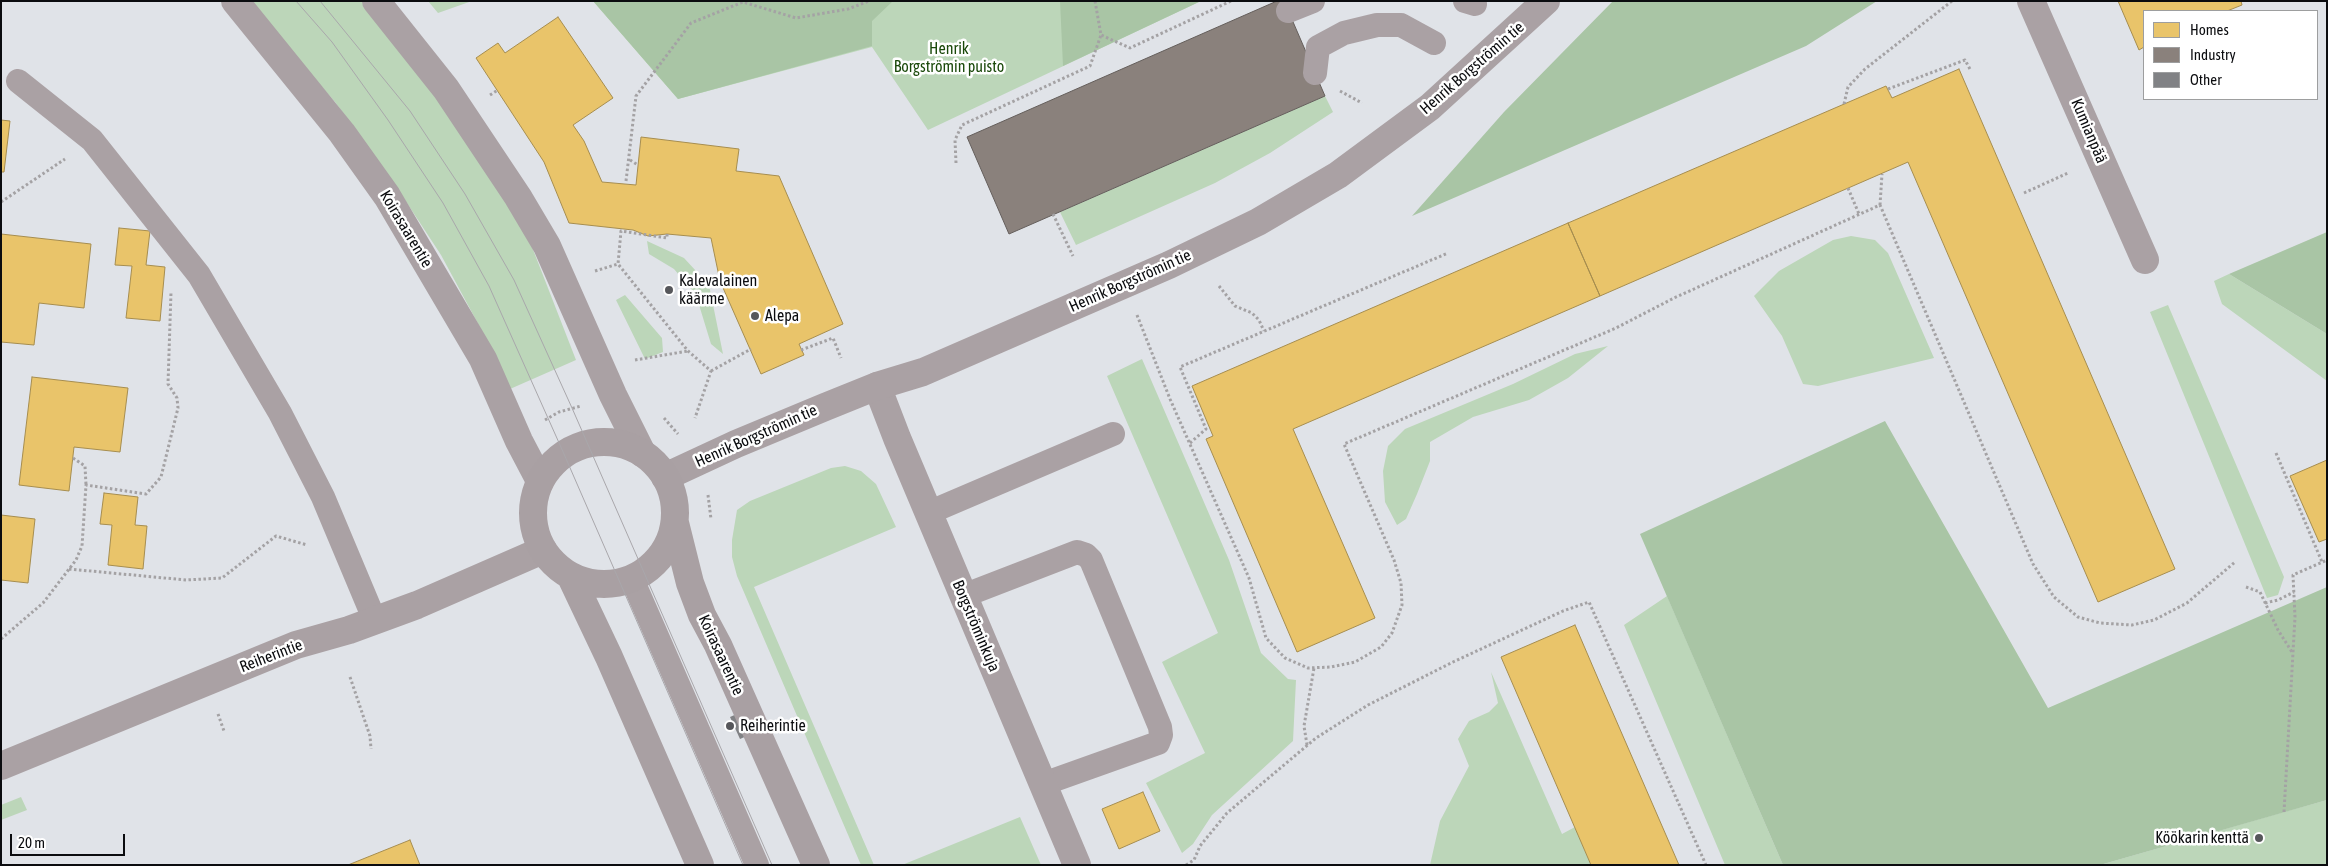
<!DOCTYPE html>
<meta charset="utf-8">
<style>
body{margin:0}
#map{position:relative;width:2328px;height:866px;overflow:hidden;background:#e0e3e8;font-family:"Asap Condensed",sans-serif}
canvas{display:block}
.frame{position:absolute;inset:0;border:2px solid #0b0c0f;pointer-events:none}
.legend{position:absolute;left:2143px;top:10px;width:175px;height:90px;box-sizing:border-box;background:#fff;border:1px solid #9d9e9f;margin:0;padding:6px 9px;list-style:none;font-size:15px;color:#0b0c0f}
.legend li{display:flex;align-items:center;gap:10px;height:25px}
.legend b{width:25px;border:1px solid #9d9e9f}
.scale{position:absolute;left:10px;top:834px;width:115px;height:22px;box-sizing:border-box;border:2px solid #0b0c0f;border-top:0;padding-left:6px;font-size:15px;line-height:18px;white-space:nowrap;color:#0b0c0f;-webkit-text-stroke:4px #fff;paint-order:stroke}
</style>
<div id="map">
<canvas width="2328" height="866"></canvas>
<div class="frame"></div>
<ul class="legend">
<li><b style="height:14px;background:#e9c46a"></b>Homes</li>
<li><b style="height:14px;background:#8a817c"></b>Industry</li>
<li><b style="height:14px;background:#818285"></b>Other</li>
</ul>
<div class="scale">20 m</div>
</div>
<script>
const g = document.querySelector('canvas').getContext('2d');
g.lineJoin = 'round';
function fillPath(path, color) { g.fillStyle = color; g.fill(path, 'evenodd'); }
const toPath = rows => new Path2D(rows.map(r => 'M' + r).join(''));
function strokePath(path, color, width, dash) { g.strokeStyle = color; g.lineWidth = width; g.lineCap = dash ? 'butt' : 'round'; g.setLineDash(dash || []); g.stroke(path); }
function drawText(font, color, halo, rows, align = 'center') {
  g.font = font + ' "Asap Condensed",sans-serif'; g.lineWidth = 5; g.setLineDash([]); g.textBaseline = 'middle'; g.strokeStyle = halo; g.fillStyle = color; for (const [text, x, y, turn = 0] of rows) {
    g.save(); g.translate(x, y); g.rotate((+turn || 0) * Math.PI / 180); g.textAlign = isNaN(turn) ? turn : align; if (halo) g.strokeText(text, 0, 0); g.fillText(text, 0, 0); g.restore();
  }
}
fillPath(toPath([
 [247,1,363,1,423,76,484,164,532,247,576,360,510,389,482,331,441,255,388,174,335,102],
 [428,1,472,1,438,13],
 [593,1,1201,1,928,130,872,47,678,99],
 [1325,96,1333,112,1270,153,1215,183,1076,245,1060,212],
 [1851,236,1875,240,1888,253,1934,358,1818,386,1803,384,1782,336,1754,296,1779,271,1833,240],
 [647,241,684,258,709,285,723,354,711,344,696,295,674,269,649,254],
 [2229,274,2327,334,2327,381,2222,304,2214,281],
 [625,295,662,338,663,352,645,359,616,300],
 [2168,305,2284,577,2278,595,2267,598,2150,312],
 [1608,346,1568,378,1529,400,1473,417,1430,442,1430,461,1417,494,1406,519,1397,525,1385,502,1383,471,1388,446,1405,429,1513,384,1575,354],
 [1142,359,1229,560,1261,653,1288,679,1296,680,1293,741,1212,815,1193,844,1182,853,1146,783,1205,753,1162,662,1218,633,1107,376],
 [845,466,861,471,876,484,896,527,754,587,874,865,861,865,737,576,732,557,732,540,737,510,750,501,831,468],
 [1667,596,1711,698,1783,865,1725,865,1624,625],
 [1491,672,1562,834,1575,827,1591,865,1430,865,1440,821,1469,766,1458,739,1469,721,1489,712,1498,703],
 [21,797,27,810,1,820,1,805],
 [2327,800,2327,865,2100,865,2284,812],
 [1020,817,1041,865,902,865]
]), '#bcd6b9');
fillPath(toPath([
 [593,1,893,1,872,21,872,46,678,99],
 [1060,1,1201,1,1063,66],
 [1613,1,1877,1,1806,46,1412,216,1504,112],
 [2327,232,2327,334,2229,274],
 [1885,421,2048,708,2327,587,2327,800,2100,865,1783,865,1640,534]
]), '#a9c5a5');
const homes = toPath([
 [2118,1,2241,1,2242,5,2227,11,2144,11,2144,47,2139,50,2118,1],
 [558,17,613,98,573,125,584,141,602,182,636,185,641,137,739,149,736,171,779,176,843,324,799,344,804,355,761,374,720,281,711,238,667,234,648,236,633,230,569,223,544,162,476,58,498,43,505,53,558,17],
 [1959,69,2175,569,2098,602,1908,162,1600,296,1568,223,1886,86,1892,98,1959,69],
 [1,120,10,121,4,172,1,172,1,120],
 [1568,223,1600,296,1293,429,1375,618,1297,652,1206,439,1213,436,1192,386,1568,223],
 [119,228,150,231,146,265,165,267,160,321,126,318,132,266,115,265,119,228],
 [1,234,91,244,84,308,39,303,34,345,1,342,1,234],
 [32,377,128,388,120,452,74,447,69,491,19,485,32,377],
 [2327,460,2327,539,2319,542,2290,476,2327,460],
 [104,493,138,497,135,525,147,526,143,569,108,565,112,525,100,524,104,493],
 [1,515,35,519,28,583,1,580,1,515],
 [1575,625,1599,681,1679,865,1591,865,1501,657,1575,625],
 [1143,792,1160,831,1119,849,1102,809,1143,792],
 [410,840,420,865,348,865,410,840]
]);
fillPath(homes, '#e9c46a');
strokePath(homes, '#a68d4f', 1);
const industry = toPath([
 [1277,1,1284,1,1325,96,1009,234,967,137,1277,1]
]);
fillPath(industry, '#8a817c');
strokePath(industry, '#645e5b', 1);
fillPath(toPath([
 [739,713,749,735,740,739,730,717]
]), '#818285');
strokePath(toPath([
 [1095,1,1101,35,1130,48,1231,1],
 [1888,89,1965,60,1971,71],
 [1340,91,1362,103],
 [490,95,498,90],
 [1844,104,1848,87,1865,69,1952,1],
 [630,160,638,165],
 [956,163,955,140,962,125,1090,66,1101,35],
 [626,181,636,96,691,23,743,2,796,18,848,9,869,1],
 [1848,188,1859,214],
 [2024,193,2068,173],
 [1,202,65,159],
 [1880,205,1882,174],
 [1053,214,1073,256],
 [667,234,667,238,621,231,618,264,688,351,711,371,695,418],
 [595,271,618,264],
 [1219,286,1235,306,1252,313,1259,320,1264,331],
 [1137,315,1170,399,1249,578,1266,638,1285,658,1308,668,1331,667,1355,662,1381,647,1392,633,1402,605,1401,583,1394,560,1344,444,1616,328,1674,298,1880,205,2033,564,2054,597,2078,617,2100,623,2132,625,2154,620,2187,603,2235,562],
 [801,350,833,338,841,358],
 [635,360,688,351],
 [711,371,751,349],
 [664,418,678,434],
 [545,420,559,412,581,406],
 [1190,443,1206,429,1180,367,1448,253],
 [2276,453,2322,562],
 [73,458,85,466,86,485],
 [708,495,711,519],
 [69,569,186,580,222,578,276,536,307,545],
 [2246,587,2260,592,2278,630,2292,652],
 [2265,603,2278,600,2294,592],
 [1,639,43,603,76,560,82,546,86,485,146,494,161,477,178,408,177,398,168,384,171,292],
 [350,677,370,736,371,749],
 [218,714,224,731],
 [1307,745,1304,726,1314,668],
 [2284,812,2295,617,2293,575,2327,560],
 [1186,865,1194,860,1200,846,1227,813,1316,738,1368,705,1453,662,1563,611,1589,602,1706,865]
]), '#a4a2a4', 3, [2.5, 2.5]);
strokePath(toPath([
 [1465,1,1475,4],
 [1288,11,1313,1],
 [1315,73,1318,47,1344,33,1377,25,1401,25,1434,43],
 [18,81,92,140,199,275,280,413,323,497,375,621],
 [928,513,1113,434],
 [632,579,757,865],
 [963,596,1077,552,1086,555,1091,560,1160,727,1161,735,1158,743,1043,784]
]), '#aaa1a4', 24);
strokePath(toPath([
 [2031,1,2145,260],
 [877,386,897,438,1077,865]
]), '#aaa1a4', 28);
strokePath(toPath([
 [235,1,342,133,387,196,483,359,519,441,540,481],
 [376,1,446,89,518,197,547,246,613,395,642,453],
 [665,477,736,444,825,407,877,386,923,372,1169,265,1258,222,1338,175,1430,107,1546,1],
 [1,766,296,645,349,630,417,605,543,550]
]), '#aaa1a4', 28);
strokePath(toPath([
 '533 513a71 71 0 1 1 142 0a71 71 0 1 1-142 0Z',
 [675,523,690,583,702,615,718,645,816,865],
 [571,577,609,657,700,865]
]), '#a9a0a3', 28);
strokePath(toPath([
 [296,1,332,42,388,120,443,203,489,286,564,454,743,865],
 [320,1,410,111,465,194,514,280,572,408,772,865]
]), '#a9a7ab', 1);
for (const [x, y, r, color] of [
 [669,290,5,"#56575b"],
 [755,316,5,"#56575b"],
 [730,726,5,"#56575b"],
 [2259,838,5,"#56575b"]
]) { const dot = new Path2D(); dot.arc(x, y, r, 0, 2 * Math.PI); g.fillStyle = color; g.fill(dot); strokePath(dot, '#fff', 2); }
drawText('16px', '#1a490a', '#fff', [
 ["Henrik",949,49],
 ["Borgströmin puisto",949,67]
]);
drawText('16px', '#0b0c0f', '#fff', [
 ["Henrik Borgströmin tie",1472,68,-41],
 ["Kumianpää",2089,131,67],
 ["Koirasaarentie",406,229,59],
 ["Henrik Borgströmin tie",1130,281,-24],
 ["Henrik Borgströmin tie",756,436,-24],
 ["Borgströminkuja",976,626,67],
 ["Koirasaarentie",721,655,65],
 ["Reiherintie",271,656,-21]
]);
drawText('16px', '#0b0c0f', '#fff', [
 ["Kalevalainen",679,281],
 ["käärme",679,299],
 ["Alepa",765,316],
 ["Reiherintie",740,726],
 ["Köökarin kenttä",2249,838,"right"]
], 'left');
</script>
